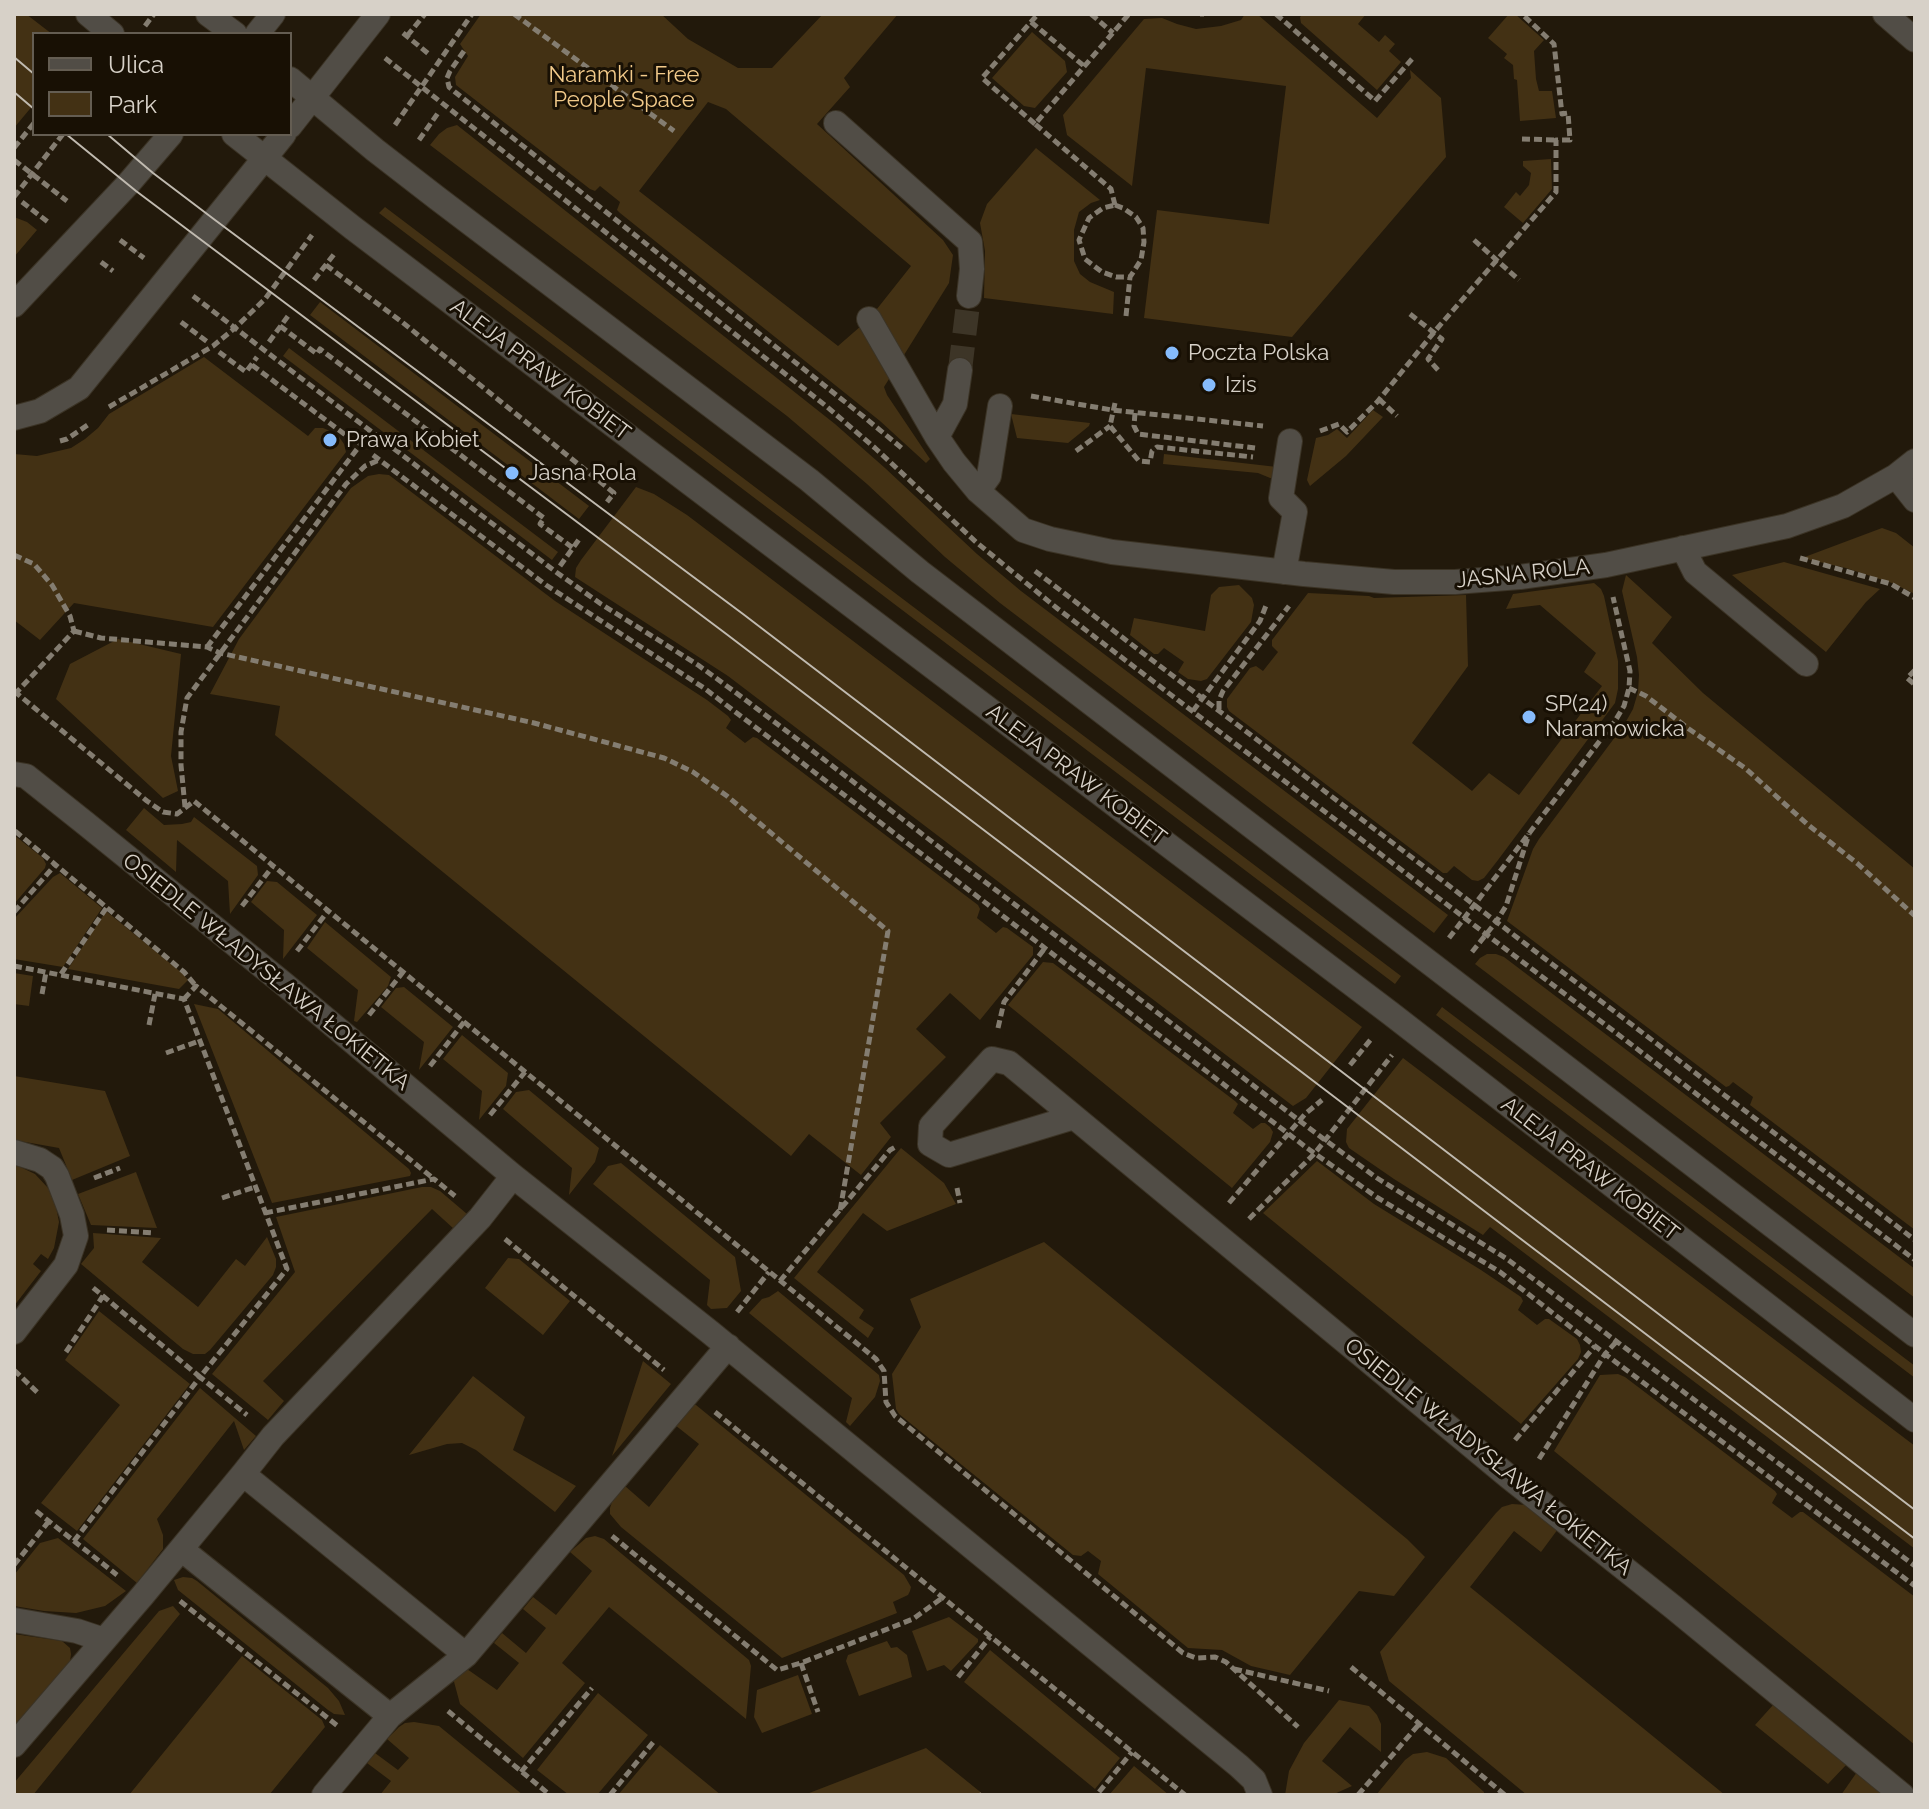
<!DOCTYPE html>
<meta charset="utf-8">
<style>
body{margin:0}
#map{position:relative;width:1929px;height:1809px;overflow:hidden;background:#22190b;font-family:Raleway,sans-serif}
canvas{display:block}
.frame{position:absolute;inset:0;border:16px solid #d7d1c8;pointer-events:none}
.legend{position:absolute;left:32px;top:32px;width:260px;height:104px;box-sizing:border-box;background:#181004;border:2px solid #645d52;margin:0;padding:10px 14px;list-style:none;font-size:24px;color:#d7d1c8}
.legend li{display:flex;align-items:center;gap:16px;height:40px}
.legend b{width:40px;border:2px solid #645d52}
</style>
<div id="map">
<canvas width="1929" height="1809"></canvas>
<div class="frame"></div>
<ul class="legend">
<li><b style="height:10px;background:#514d46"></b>Ulica</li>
<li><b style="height:22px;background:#433114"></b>Park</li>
</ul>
</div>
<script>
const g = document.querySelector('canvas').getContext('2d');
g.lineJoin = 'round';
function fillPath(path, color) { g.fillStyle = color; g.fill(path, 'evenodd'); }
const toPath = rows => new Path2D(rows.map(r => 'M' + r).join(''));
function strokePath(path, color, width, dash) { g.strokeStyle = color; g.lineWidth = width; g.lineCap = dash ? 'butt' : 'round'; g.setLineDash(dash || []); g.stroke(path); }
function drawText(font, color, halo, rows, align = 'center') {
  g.font = font + ' Raleway,sans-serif'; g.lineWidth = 6; g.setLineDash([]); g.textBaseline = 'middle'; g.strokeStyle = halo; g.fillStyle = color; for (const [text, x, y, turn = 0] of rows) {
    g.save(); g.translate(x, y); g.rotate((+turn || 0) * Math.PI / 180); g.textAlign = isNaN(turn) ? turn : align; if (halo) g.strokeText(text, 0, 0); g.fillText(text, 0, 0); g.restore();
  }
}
fillPath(toPath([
 [14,14,26,14,52,34,34,34,34,104,14,128],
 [481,14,661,14,688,39,738,68,772,68,823,14,898,14,844,78,850,87,817,124,943,240,953,255,949,283,884,387,887,395,930,459,926,463,880,421,620,213,617,210,620,202,600,186,595,191,590,189,456,85,455,77,468,56,460,44],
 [708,102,726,109,911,266,869,319,838,346,639,191],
 [1245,14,1257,14,1377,118,1411,78,1410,70,1441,98,1446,157,1292,337,1144,318,1157,210,1269,224,1286,86,1146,68,1132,186,1067,135,1063,115,1144,19,1162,18,1177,24,1196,29,1221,26,1241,20],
 [1303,14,1366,14,1358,24,1379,42,1385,35,1395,44,1389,51,1401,62,1377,90,1301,23,1300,17],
 [1509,14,1515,14,1544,40,1534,51,1536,79,1539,91,1552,91,1556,118,1520,121,1517,80,1514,79,1513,65,1504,58,1507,54,1488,38],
 [1032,32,1065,61,1067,72,1035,108,1024,106,992,78],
 [457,125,835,424,885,468,977,554,1021,591,1448,915,1434,933,1000,603,945,557,867,484,787,416,430,145,439,134,447,128],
 [1036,148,1100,200,1091,203,1079,212,1074,230,1074,261,1080,274,1090,282,1114,292,1113,314,984,298,985,251,980,223,987,204],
 [1551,159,1552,189,1523,223,1504,207,1516,192,1520,196,1529,185,1531,173,1523,166,1523,161],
 [385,207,1401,976,1395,984,379,213],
 [14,217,27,222,37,230,14,257],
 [320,302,589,506,579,519,310,315],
 [289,348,476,490,558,552,552,560,283,356],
 [204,357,308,436,315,428,323,428,337,434,344,444,346,452,213,627,74,603,40,640,14,620,14,454,37,456,71,448,85,439,98,428,109,414],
 [1373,410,1383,417,1346,456,1310,486,1307,480,1316,438,1328,435,1337,429,1347,438],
 [1011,414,1090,423,1089,426,1068,443,1017,438],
 [1164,454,1277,467,1275,480,1258,473,1163,464],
 [379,474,389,475,555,601,707,700,728,716,731,720,726,728,745,743,753,737,757,738,978,905,980,909,977,918,996,933,1003,927,1007,928,1033,947,1033,955,980,1020,950,993,916,1029,946,1057,880,1123,891,1137,861,1175,809,1134,791,1156,275,735,280,706,210,694,239,639,351,488,368,476],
 [636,487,654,494,687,515,1362,1027,1306,1098,1293,1106,728,676,575,577,576,568,581,560],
 [1882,528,1896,533,1915,548,1915,594,1892,583,1846,568,1802,558],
 [1784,562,1880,589,1866,602,1826,652,1732,575],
 [1626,575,1672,617,1652,643,1703,693,1915,869,1915,1230,1750,1105,1753,1097,1733,1082,1729,1086,1726,1087,1507,921,1533,849,1539,839,1624,725,1633,709,1638,692,1639,675,1637,657,1622,591],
 [1594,583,1601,589,1604,596,1618,661,1618,689,1615,703,1498,860,1484,878,1478,881,1472,880,1454,866,1447,873,1443,873,1229,711,1227,707,1227,699,1250,668,1256,666,1263,671,1278,652,1272,646,1272,640,1308,593,1369,596,1374,598,1466,595,1468,666,1412,743,1472,791,1489,773,1519,795,1602,686,1584,672,1596,653,1540,605,1506,609,1513,594],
 [1239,585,1252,598,1254,605,1251,622,1207,679,1201,681,1188,679,1178,672,1184,662,1164,648,1158,654,1154,654,1130,635,1134,618,1205,631,1211,595,1219,587],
 [118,639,181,654,171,756,178,791,163,798,56,699,70,664],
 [144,808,164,825,182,824,191,822,194,817,257,866,258,875,230,914,228,881,177,840,176,872,126,830],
 [14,835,43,858,46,864,45,868,14,904],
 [60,873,102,908,63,967,14,959,14,919,53,877],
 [267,881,277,882,317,915,283,959,284,930,251,902],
 [106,911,182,973,188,980,179,989,68,969],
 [325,922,391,977,388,986,357,1022,354,1021,358,990,307,948],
 [1487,954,1496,954,1504,957,1915,1269,1915,1298,1475,964,1480,958],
 [1043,962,1053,963,1235,1101,1238,1104,1233,1113,1253,1129,1261,1123,1265,1123,1270,1127,1273,1132,1270,1142,1232,1188,1008,1005],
 [14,973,33,976,29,1006,14,1004],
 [404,987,453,1027,419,1070,424,1042,381,1007,396,988],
 [194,1004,218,1009,409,1169,411,1173,410,1176,272,1203],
 [1442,1007,1915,1366,1915,1378,1436,1015],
 [462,1035,508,1073,506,1086,479,1120,482,1091,443,1059],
 [1403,1058,1915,1446,1915,1549,1490,1227,1483,1235,1394,1179,1349,1148,1346,1142,1347,1129],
 [14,1076,105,1091,130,1156,72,1180,59,1148,14,1140],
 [529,1090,599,1148,595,1162,569,1195,572,1168,503,1109,516,1092],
 [901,1148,944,1183,956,1204,887,1231,863,1213,817,1272,864,1310,859,1318,874,1328,868,1338,794,1278],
 [1317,1161,1374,1204,1481,1270,1521,1297,1523,1301,1518,1310,1537,1325,1545,1319,1549,1319,1577,1339,1580,1345,1581,1352,1578,1359,1521,1424,1263,1213],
 [621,1163,735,1257,741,1291,727,1308,711,1309,707,1305,710,1280,593,1184,608,1166],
 [14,1164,35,1174,49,1189,54,1197,59,1222,54,1248,48,1259,41,1254,33,1264,41,1271,14,1306],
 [136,1172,157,1228,91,1225,78,1194],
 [422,1187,431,1187,440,1191,467,1214,454,1229,432,1209,263,1381,284,1401,268,1420,212,1374,295,1272,276,1217],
 [93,1233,161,1238,142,1262,198,1307,236,1259,245,1266,267,1237,276,1259,276,1267,273,1275,210,1350,205,1354,193,1354,183,1349,81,1264,94,1248],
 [1044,1242,1407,1539,1425,1557,1394,1596,1359,1591,1290,1675,1251,1666,1222,1650,1188,1648,1098,1574,1101,1561,1088,1551,1081,1556,1073,1555,899,1414,896,1409,892,1374,921,1327,910,1299],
 [508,1258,519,1259,570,1301,543,1335,485,1288],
 [778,1291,879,1375,880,1381,875,1397,850,1426,846,1422,852,1398,749,1313,762,1299,769,1297],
 [99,1311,190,1384,77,1531,41,1503,120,1405,65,1360],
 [643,1361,671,1384,612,1456],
 [1618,1374,1625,1377,1775,1491,1777,1494,1772,1503,1792,1518,1800,1512,1803,1512,1915,1597,1915,1745,1554,1451,1600,1375],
 [473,1376,525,1417,513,1450,576,1486,555,1512,476,1450,462,1443,447,1444,409,1455],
 [200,1388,256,1436,244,1450,234,1421,157,1519,163,1535,163,1549,137,1583,83,1539],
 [693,1405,696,1405,904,1575,911,1587,910,1591,908,1595,893,1602,897,1613,782,1658,621,1527,610,1514,610,1508,612,1502,625,1486,649,1507,699,1444,675,1425],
 [1512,1504,1527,1505,1558,1529,1541,1552,1514,1531,1470,1587,1725,1795,1527,1795,1389,1681,1380,1652,1496,1513,1502,1507],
 [595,1536,604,1539,749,1660,751,1666,746,1719,609,1607,562,1663,585,1683,523,1758,460,1704,453,1678,467,1669,497,1690,519,1663,494,1643,502,1633,526,1653,546,1628,523,1609,533,1597,556,1615,592,1571,570,1552,586,1538],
 [58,1538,126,1591,105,1606,76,1613,44,1611,14,1606,14,1575,40,1543],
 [183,1577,192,1578,197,1581,328,1688,339,1701,345,1715,334,1714,328,1710,178,1590,174,1580],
 [173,1606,180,1614,33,1795,14,1795,14,1783,159,1611],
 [949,1617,978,1639,978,1642,951,1671,944,1665,927,1671,912,1631],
 [14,1634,62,1641,70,1648,71,1654,70,1662,14,1736],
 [887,1641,891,1648,897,1647,907,1655,912,1677,859,1696,846,1661,848,1655],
 [990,1650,1120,1758,1095,1789,964,1682],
 [242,1656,322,1720,325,1727,269,1795,129,1795],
 [798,1675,812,1714,762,1733,754,1717,757,1690],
 [598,1693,648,1735,597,1795,569,1795,537,1770],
 [1339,1700,1369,1706,1377,1715,1381,1724,1381,1752,1350,1727,1322,1761,1352,1786,1332,1795,1285,1795,1289,1771,1304,1743],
 [1773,1705,1847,1764,1828,1784,1755,1725],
 [414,1722,439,1726,523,1795,380,1795,391,1781,367,1763,375,1753,398,1770,409,1758,387,1739,399,1727,405,1723],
 [660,1745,721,1795,618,1795],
 [926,1748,984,1795,804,1795],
 [1427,1752,1446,1758,1484,1792,1484,1795,1428,1795,1425,1793,1423,1795,1376,1795,1405,1760,1413,1754],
 [1134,1766,1169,1795,1109,1795],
 [1857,1772,1881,1792,1883,1795,1841,1795]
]), '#433114');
strokePath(toPath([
 [960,370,969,296]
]), '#3d3527', 24, [24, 12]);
const minor = toPath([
 [88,14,112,34],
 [208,14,235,34],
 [1885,14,1915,40],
 [257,34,273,14],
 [290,79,375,150,437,198,809,480,920,572,1915,1335],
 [836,123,970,242,972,269,969,296],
 [290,126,378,14],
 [234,134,353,228,1390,1013,1915,1420],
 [14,305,128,184,171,134],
 [869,319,937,437],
 [960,370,955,404,937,437,954,462,978,491,1023,530,1050,539,1112,552,1304,574,1394,582,1455,582,1520,577,1606,565,1787,526,1843,506,1896,476,1915,461],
 [14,418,40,411,79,388,284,134],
 [1896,476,1915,500],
 [978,491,989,476,1000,406],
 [1683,548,1695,572,1806,664],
 [1284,572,1295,512,1281,498,1290,441],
 [14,774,26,776,85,823,284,984,513,1176,711,1333,1239,1766,1254,1780,1260,1795],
 [1074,1117,949,1155,930,1144,931,1126,992,1059,1009,1063,1509,1477,1673,1607,1902,1795],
 [14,1152,40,1160,52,1168,57,1176,72,1215,76,1236,66,1265,14,1332],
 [181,1549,390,1716],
 [14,1620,77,1631,104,1640],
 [466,1655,243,1474,273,1436,480,1218,513,1176],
 [14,1745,143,1595,243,1474],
 [324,1795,390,1716,466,1655,728,1346]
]);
strokePath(minor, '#3b3325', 26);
strokePath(toPath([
 [514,14,674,131],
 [1091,14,1113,33],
 [1200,14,1204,14],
 [1276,14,1375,101,1412,59],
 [1031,22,1084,66],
 [145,26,154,14],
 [403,33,430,55],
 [407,36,425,14],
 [464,51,450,71,447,78,449,87,455,92,864,417,904,450],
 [385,58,826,406,875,448,976,542,1058,609,1915,1260],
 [1035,124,982,78,1038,14],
 [395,125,472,14],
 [1522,139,1556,140],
 [419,140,438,113],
 [14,148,34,123],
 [14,160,67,201],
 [14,197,63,134],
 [22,202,48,222],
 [1115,205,1111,189,1035,124,1129,14],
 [1115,205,1123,208,1136,217,1143,228,1144,242,1141,260,1130,277,1116,277,1102,272,1085,259,1079,240,1089,218,1103,208,1115,205],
 [120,240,144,258],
 [1474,240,1519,280],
 [101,262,113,271],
 [326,265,402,322,614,493,607,502],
 [314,280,335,253],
 [193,296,556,572,601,604,698,665,735,692,1325,1140,1377,1178,1507,1259,1915,1566],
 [1410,314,1442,339,1428,359,1438,370],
 [1126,316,1130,277],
 [181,322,209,343],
 [280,326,317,354,320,349,544,518,540,524,573,548],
 [269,342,288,316],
 [219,352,246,372,257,357],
 [252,365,351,439],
 [1031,396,1112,410,1263,426],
 [1378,401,1381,401,1397,416],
 [1115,403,1110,426,1139,461,1150,462,1152,451,1157,447,1253,457],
 [109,407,213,346,235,328,265,299,312,235],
 [1135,413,1134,426,1138,434,1255,448],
 [1320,431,1339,424,1347,432,1378,401,1435,331,1556,192,1556,140,1570,140,1568,113,1562,114,1554,44,1522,14],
 [60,441,67,439,89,424],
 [1076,451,1110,426],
 [373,455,546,585,704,688,1307,1148,1378,1198,1500,1272,1613,1360,1915,1586],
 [14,555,34,564,52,585,70,616,74,631,15,694],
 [1800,558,1891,584,1915,598],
 [560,566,580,538],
 [1035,571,1915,1240],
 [74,631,101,638,207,647,220,653,534,723,664,758,693,772,727,796,888,931,840,1211],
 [207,647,370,432],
 [1915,670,1907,678,1915,685],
 [1629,688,1646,696,1689,729,1745,768,1807,824,1858,864,1915,916],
 [14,691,147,801,163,812,177,814,194,801,876,1359,884,1371,886,1402,895,1416,1183,1653,1196,1658,1215,1657,1226,1662,1298,1727],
 [1219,709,1219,700,1223,691,1289,606],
 [1193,711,1260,621,1267,603],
 [185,807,181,765,181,732,187,698,346,484,365,466,379,460],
 [15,831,184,972,196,986],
 [242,906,273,866],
 [14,912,56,864],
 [1449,938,1615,721,1624,706,1629,688,1630,671,1613,597],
 [297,951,328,911],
 [1472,952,1496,922,1506,906,1529,834],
 [14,966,184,999,287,1269,200,1377,91,1286],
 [61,974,107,907],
 [42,994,46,972],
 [184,999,196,986,434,1179],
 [369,1015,403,972],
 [149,1025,155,994],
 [998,1028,1004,1002,1045,948],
 [166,1053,199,1041],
 [1350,1065,1372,1038],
 [430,1066,464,1022],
 [490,1115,525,1072],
 [94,1178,120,1168],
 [957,1188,960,1203],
 [222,1198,255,1187],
 [1229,1203,1305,1114,1322,1100],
 [265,1213,434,1179,455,1196],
 [1249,1219,1315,1153,1392,1055],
 [107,1230,154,1233],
 [505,1239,664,1370],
 [780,1281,890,1150,897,1146],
 [737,1312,769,1272],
 [66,1352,103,1296],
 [14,1370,38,1393],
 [715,1412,1185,1795],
 [1515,1440,1595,1346],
 [1539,1459,1605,1354,1617,1341],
 [36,1511,117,1575],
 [612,1536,777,1670,801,1663,913,1619,942,1598],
 [74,1541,200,1377,247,1415],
 [14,1565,49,1521],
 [180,1601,339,1727],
 [801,1663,818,1712],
 [1351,1667,1505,1795],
 [1234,1669,1329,1691],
 [958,1677,990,1637],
 [448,1711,550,1795],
 [521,1772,592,1688],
 [1099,1792,1132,1752],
 [610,1795,655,1740],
 [981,1795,982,1794],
 [1358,1795,1420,1723]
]), '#847d71', 5, [8, 4]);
strokePath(minor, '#514d46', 24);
strokePath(toPath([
 [14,57,34,74],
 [14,92,34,109],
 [66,134,136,191,725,633,1915,1539],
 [107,134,153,173,215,220,743,614,1915,1510]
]), '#c0bab0', 2);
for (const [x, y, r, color] of [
 [1172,353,8,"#86bbfb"],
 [1209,385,8,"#86bbfb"],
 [330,440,8,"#86bbfb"],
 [512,473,8,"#86bbfb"],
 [1529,717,8,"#86bbfb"]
]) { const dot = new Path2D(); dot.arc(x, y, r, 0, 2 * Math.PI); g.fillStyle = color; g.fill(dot); strokePath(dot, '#181004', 3); }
drawText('22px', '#f2ca8a', '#181004', [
 ["Naramki - Free",624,75],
 ["People Space",624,100]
]);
drawText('22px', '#d7d1c8', '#181004', [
 ["Poczta Polska",1188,353],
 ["Izis",1225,385],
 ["Prawa Kobiet",346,440],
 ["Jasna Rola",528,473],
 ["SP(24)",1545,704],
 ["Naramowicka",1545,729]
], 'left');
drawText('22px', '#d7d1c8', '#181004', [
 ["ALEJA PRAW KOBIET",540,370,37],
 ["JASNA ROLA",1523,574,-6],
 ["ALEJA PRAW KOBIET",1076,775,37],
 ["OSIEDLE WŁADYSŁAWA ŁOKIETKA",266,972,39],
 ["ALEJA PRAW KOBIET",1590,1169,38],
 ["OSIEDLE WŁADYSŁAWA ŁOKIETKA",1488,1457,39]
]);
</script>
